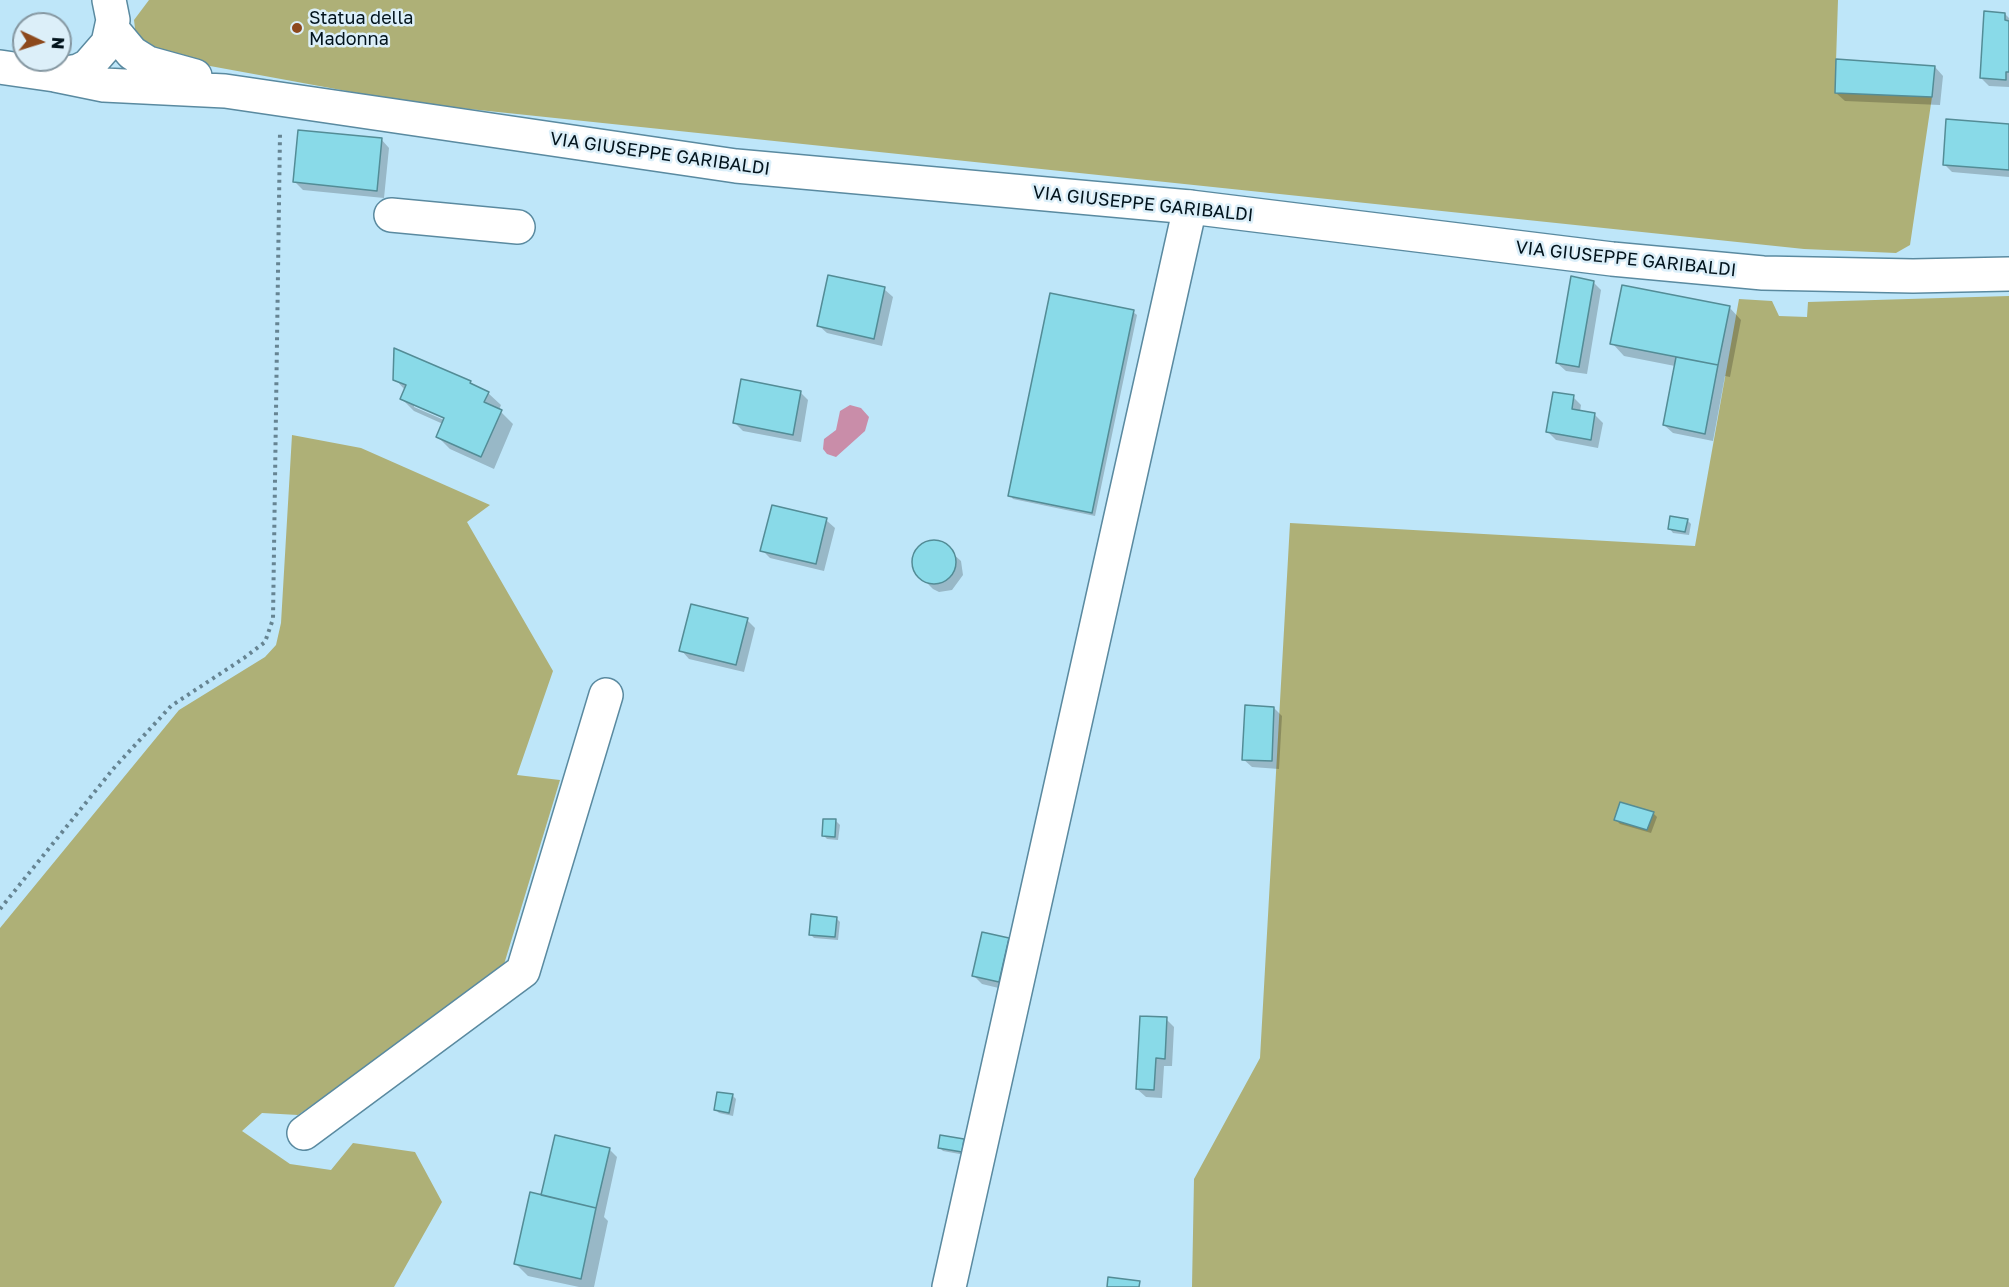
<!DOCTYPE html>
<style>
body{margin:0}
#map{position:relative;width:2009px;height:1287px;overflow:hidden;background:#bee6f9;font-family:"Golos Text",sans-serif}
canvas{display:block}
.north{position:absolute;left:12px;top:12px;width:60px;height:60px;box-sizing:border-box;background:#dceff9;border:2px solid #8597a1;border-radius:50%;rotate:94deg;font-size:16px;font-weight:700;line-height:24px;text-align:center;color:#02131c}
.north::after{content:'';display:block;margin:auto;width:21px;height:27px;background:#8d491d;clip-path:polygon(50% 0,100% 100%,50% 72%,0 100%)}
</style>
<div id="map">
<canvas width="2009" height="1287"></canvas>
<div class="north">N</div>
</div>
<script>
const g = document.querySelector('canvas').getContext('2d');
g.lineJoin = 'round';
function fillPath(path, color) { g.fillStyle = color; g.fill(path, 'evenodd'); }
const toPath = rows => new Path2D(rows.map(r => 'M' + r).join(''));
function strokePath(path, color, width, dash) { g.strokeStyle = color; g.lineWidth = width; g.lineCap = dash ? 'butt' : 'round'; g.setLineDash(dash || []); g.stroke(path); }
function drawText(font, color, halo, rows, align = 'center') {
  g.font = font + ' "Golos Text",sans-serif'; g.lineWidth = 5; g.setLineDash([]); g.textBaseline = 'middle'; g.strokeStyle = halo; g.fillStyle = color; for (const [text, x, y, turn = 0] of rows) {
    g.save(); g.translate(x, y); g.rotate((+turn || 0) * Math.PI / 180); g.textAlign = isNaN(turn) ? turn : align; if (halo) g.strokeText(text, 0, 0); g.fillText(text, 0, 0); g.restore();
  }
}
fillPath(toPath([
 [149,0,1838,0,1835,93,1932,97,1910,245,1896,253,1804,249,412,103,150,55,136,37,134,20],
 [2009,296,2009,1287,1192,1287,1194,1179,1260,1058,1290,523,1695,546,1739,299,1772,301,1779,316,1807,317,1808,302],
 [292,435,361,448,490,505,467,522,553,671,517,775,560,780,502,971,298,1115,262,1113,242,1131,290,1164,331,1170,353,1143,415,1152,442,1202,394,1287,0,1287,0,928,179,710,265,657,276,645,281,623]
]), '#aeb077');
fillPath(toPath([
 [850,405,861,408,869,417,865,431,836,457,827,454,823,449,824,439,836,430,840,411]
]), '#c98da9');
fillPath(toPath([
 [2005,14,2009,18,2009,87,1989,86,1981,78],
 [1935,67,1943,76,1940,105,1845,101,1836,93],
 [2009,126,2009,177,1952,172,1944,164],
 [381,139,389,148,384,198,303,190,295,182],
 [1593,282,1601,290,1587,374,1566,371,1557,363],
 [884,289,893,297,882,346,827,333,818,325],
 [1729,307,1741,320,1730,377,1725,376,1713,441,1673,433,1664,425,1675,366,1624,356,1612,343],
 [1133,312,1137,315,1095,516,1013,499,1010,495],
 [395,379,470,382,488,393,501,405,499,410,513,424,494,469,450,449,438,437,443,424,414,411,402,399,405,390],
 [414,404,452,420,451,423,414,407],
 [800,392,808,400,801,442,743,431,735,423],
 [1573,397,1581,405,1580,412,1594,414,1603,423,1598,448,1556,440,1548,432],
 [826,520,835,528,824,571,770,558,762,550],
 [1687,520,1691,524,1689,535,1673,533,1670,529],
 [927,543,941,543,961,561,963,575,952,590,939,592,933,589,915,571,914,558,916,552],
 [747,620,755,628,744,672,689,659,681,650],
 [1274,708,1282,716,1279,769,1252,767,1243,759],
 [1653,813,1657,817,1651,833,1620,824,1616,820],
 [836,821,840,825,838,840,827,839,823,835],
 [836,918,840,922,838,940,814,938,810,934],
 [1008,939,1016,947,1007,990,982,984,974,976],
 [1166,1019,1174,1027,1172,1066,1164,1066,1162,1098,1146,1097,1137,1089],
 [732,1095,736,1099,733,1116,719,1113,715,1109],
 [942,1137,964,1141,968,1145,965,1155,943,1151,939,1147],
 [609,1149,617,1157,604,1217,608,1221,594,1287,579,1287,528,1276,515,1263,546,1198]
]), '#0003');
const building = toPath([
 [1984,11,2005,13,2005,20,2009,21,2009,72,2006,72,2006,80,1980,78,1984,11],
 [1836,59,1935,66,1932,97,1835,93,1836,59],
 [1946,119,2009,124,2009,170,1943,165,1946,119],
 [298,130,382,138,377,191,293,182,298,130],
 [828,275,885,287,874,339,817,326,828,275],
 [1571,276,1594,281,1579,367,1556,363,1571,276],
 [1622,285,1730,306,1718,365,1610,344,1622,285],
 [1050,293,1134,310,1092,513,1008,496,1050,293],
 [394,348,471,381,470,383,489,392,484,402,502,410,481,457,436,437,444,418,400,399,406,385,393,380,394,348],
 [1676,357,1718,365,1705,434,1663,425,1676,357],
 [741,379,801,391,793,435,733,423,741,379],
 [1553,392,1574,395,1572,409,1595,413,1591,440,1546,432,1553,392],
 [772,505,827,518,816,564,760,551,772,505],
 [1670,516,1688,519,1685,532,1668,529,1670,516],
 '912 562a22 22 0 1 1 44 0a22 22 0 1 1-44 0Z',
 [691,604,748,618,736,665,679,651,691,604],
 [1245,705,1274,707,1272,761,1242,760,1245,705],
 [1620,802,1654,812,1647,830,1614,820,1620,802],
 [823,819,836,819,835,837,822,836,823,819],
 [811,914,837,917,835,937,809,935,811,914],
 [982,932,1009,938,999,982,972,976,982,932],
 [1140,1016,1167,1017,1165,1059,1156,1058,1154,1090,1136,1089,1140,1016],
 [717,1092,733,1094,729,1113,714,1110,717,1092],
 [555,1135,610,1148,596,1208,541,1195,555,1135],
 [940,1135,964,1139,962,1152,938,1148,940,1135],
 [530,1192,596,1208,581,1279,514,1264,530,1192],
 [1108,1277,1140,1281,1139,1287,1107,1287,1108,1277]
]);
fillPath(building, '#89dae8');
strokePath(building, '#538c96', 1.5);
const minor = toPath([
 [391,215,518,227],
 [304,1133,523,971,606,695],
 [949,1287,1190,207]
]);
const major = toPath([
 [112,29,132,53,148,63,195,76],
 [0,67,55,75,78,71,88,66,108,43,113,20,109,0],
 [55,75,104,85,225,91,736,166,1190,207,1612,259,1763,273,1913,276,2009,274]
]);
strokePath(minor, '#5a8aa0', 36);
strokePath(major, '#5a8aa0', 36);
strokePath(toPath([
 [0,909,114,768,171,706,244,658,265,642,273,619,280,133]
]), '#668492', 4, [3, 4.5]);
strokePath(minor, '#fff', 33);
strokePath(major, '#fff', 33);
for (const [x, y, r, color] of [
 [297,28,6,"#8d491d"]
]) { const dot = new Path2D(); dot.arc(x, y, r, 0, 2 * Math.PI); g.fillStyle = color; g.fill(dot); strokePath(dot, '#dceff9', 2); }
drawText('18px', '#02131c', '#dceff9', [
 ["Statua della",309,18],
 ["Madonna",309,39]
], 'left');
drawText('18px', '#02131c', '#dceff9', [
 ["VIA GIUSEPPE GARIBALDI",660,154,8],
 ["VIA GIUSEPPE GARIBALDI",1143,204,6],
 ["VIA GIUSEPPE GARIBALDI",1626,259,6]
]);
</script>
